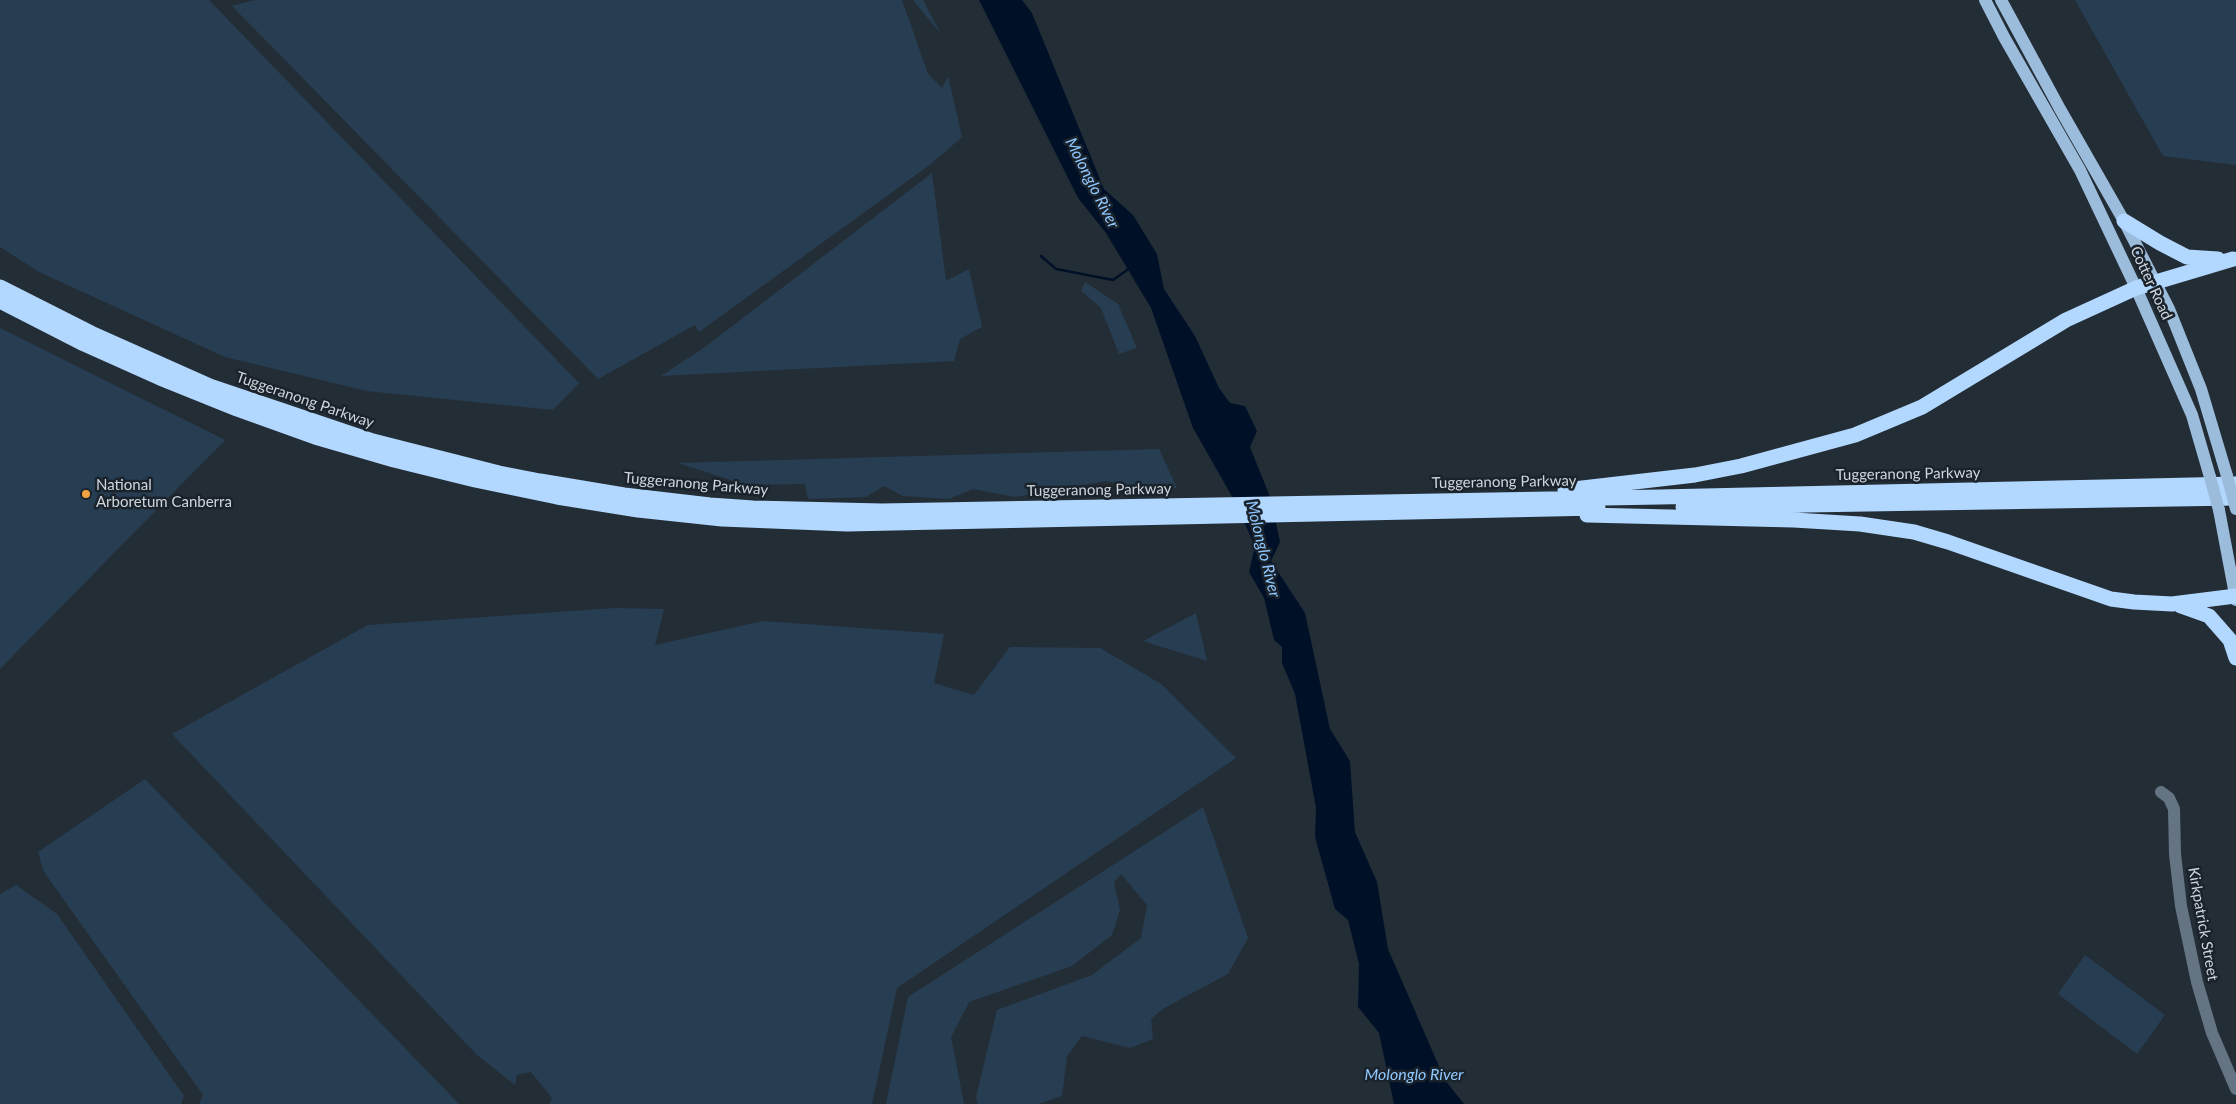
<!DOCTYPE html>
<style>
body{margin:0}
canvas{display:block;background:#232d36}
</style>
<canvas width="2236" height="1104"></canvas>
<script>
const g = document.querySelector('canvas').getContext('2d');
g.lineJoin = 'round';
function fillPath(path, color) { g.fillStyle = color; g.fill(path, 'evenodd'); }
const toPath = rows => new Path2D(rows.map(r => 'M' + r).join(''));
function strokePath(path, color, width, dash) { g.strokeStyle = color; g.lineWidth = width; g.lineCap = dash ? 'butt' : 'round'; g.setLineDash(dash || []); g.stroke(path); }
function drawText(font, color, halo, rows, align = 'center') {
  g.font = font + ' Lato,sans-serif'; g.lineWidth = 5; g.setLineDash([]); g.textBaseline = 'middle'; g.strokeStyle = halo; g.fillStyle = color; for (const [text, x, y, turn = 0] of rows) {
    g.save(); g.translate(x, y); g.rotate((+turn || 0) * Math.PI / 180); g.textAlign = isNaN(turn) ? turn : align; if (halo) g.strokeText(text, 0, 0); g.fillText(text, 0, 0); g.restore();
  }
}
fillPath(toPath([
 [0,0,209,0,579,383,553,410,367,391,225,357,39,272,0,247],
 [255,0,902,0,928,74,942,88,948,76,962,137,931,164,699,332,695,325,598,379,232,6],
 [913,0,923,0,941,34],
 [2075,0,2236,0,2236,165,2163,156],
 [932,173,946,281,969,269,982,327,960,339,954,361,661,376,705,347],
 [1085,282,1118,304,1137,348,1119,354,1101,308,1081,291],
 [0,328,225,440,0,669],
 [1159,449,1177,488,1150,489,1105,481,1015,497,973,489,949,499,903,496,884,486,866,497,808,499,805,484,746,485,678,463],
 [615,608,664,609,655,645,763,621,944,634,934,683,974,695,1010,647,1100,648,1161,684,1236,758,897,988,872,1104,549,1104,552,1098,531,1072,517,1075,515,1085,477,1055,172,734,368,625],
 [1196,613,1207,661,1143,641],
 [145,779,459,1104,199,1104,203,1095,44,872,38,852],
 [1203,807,1248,938,1228,974,1164,1008,1151,1019,1153,1039,1130,1048,1082,1036,1067,1056,1062,1096,1038,1104,978,1104,976,1097,997,1010,1092,975,1141,938,1147,905,1121,874,1114,882,1120,910,1112,935,1072,966,969,1002,951,1037,964,1104,886,1104,908,997],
 [16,885,57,914,184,1096,181,1104,0,1104,0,894],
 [2085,955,2165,1015,2137,1054,2058,994]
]), '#273d52');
fillPath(toPath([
 [979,0,1022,0,1032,13,1104,189,1133,215,1157,254,1164,289,1195,336,1219,388,1230,403,1245,406,1257,431,1250,447,1271,499,1280,542,1271,561,1305,613,1330,729,1350,761,1355,832,1377,882,1388,949,1445,1080,1464,1104,1394,1104,1379,1033,1358,1007,1359,964,1348,920,1335,909,1315,837,1316,808,1295,694,1282,663,1282,647,1274,640,1264,598,1249,572,1255,546,1234,500,1193,428,1151,308,1106,233,1078,198]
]), '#001127');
strokePath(toPath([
 [1041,256,1056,269,1113,280,1130,268]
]), '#001127', 2.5);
strokePath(toPath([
 [2161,792,2169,798,2174,809,2175,854,2181,906,2197,982,2212,1033,2236,1089]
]), '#647483', 12);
strokePath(toPath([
 [1985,0,2004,37,2080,170,2136,288,2192,415,2210,477],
 [2001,0,2060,109,2124,221,2169,309,2201,389,2227,476],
 [2219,510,2236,600]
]), '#9cbcdc', 12);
strokePath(toPath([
 [2124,221,2160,243,2187,257,2218,259],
 [0,287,91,333,210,386,373,441,499,473,540,481,624,495,710,505,753,508,882,511,1660,497,2236,484],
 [0,301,84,344,160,378,237,409,315,437,394,460,475,480,557,497,638,510,722,519,847,524,1598,508],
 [1565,490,1695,475,1741,466,1855,435,1922,407,2066,320,2136,288,2233,259],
 [1683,507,2236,498],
 [1587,515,1794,520,1860,524,1914,532,1948,542,2111,599,2134,602,2172,604,2236,596],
 [2181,606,2209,616,2230,640,2236,658]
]), '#b2d8ff', 15);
strokePath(toPath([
 [2227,476,2236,509],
 [2210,477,2219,510]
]), '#9cbcdc', 12);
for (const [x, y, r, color] of [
 [86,494,5,"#f3a442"]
]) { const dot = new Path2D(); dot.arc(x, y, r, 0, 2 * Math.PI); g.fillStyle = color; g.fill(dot); strokePath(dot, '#1a232c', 2); }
drawText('15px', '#d0d6dc', '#1a232c', [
 ["Cotter Road",2151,283,65],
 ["Tuggeranong Parkway",305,400,19],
 ["Tuggeranong Parkway",1908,474,-1],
 ["Tuggeranong Parkway",1504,482,-1],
 ["Tuggeranong Parkway",696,484,5],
 ["Tuggeranong Parkway",1099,490,-1],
 ["Kirkpatrick Street",2203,924,80]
]);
drawText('15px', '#d0d6dc', '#1a232c', [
 ["National",96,485],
 ["Arboretum Canberra",96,502]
], 'left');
drawText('italic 16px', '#90c8ff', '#1a232c', [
 ["Molonglo River",1092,183,63],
 ["Molonglo River",1263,549,76],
 ["Molonglo River",1414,1075]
]);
</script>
